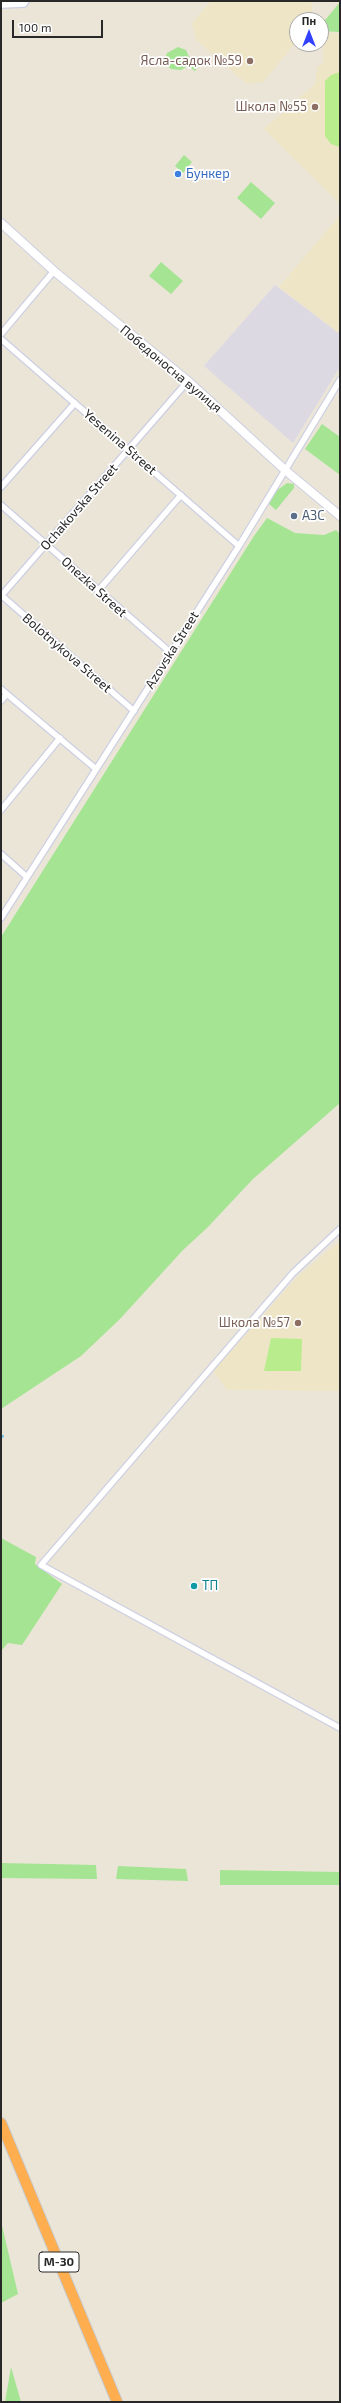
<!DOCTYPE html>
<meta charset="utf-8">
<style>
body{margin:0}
#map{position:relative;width:341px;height:2403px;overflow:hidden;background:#ebe5d8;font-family:"Exo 2",sans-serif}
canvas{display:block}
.frame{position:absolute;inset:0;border:2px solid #282828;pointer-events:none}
.north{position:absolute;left:289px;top:12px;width:40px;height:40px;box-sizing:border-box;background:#fff;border:1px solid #a9a9a9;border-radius:50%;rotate:0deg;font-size:11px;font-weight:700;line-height:16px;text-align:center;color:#282828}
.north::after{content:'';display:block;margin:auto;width:14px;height:18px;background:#3141ff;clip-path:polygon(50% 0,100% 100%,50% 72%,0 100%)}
.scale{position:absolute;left:12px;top:20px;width:91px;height:18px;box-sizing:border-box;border:2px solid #282828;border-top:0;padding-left:5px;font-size:12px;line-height:14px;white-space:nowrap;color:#282828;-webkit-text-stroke:3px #fff;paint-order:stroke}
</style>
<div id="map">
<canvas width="341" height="2403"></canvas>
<div class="frame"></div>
<div class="north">Пн</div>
<div class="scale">100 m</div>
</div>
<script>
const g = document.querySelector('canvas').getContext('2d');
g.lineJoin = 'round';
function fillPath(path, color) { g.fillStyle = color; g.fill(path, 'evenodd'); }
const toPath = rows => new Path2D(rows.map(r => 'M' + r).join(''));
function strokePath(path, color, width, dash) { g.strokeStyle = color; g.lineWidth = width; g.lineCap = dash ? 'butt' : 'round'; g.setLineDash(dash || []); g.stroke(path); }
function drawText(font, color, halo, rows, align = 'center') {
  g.font = font + ' "Exo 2",sans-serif'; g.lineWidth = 3.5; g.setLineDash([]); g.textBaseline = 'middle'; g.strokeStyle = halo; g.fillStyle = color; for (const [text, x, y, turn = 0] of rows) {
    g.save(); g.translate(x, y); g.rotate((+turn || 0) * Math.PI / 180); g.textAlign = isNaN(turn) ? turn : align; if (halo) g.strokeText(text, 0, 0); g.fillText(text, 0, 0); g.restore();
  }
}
fillPath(toPath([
 [275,285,340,334,340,367,293,443,204,366]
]), '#ddd9e3');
fillPath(toPath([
 [211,1,309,1,312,4,312,20,297,20,297,41,263,82,247,84,196,40,192,23],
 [324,33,340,33,340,204,264,129,315,84,317,67,323,63],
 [340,215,340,334,279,287],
 [340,1241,340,1391,227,1390,213,1371,298,1276]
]), '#eee5c6');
fillPath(toPath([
 [340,2,340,32,321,31,321,25],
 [178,47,186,50,191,61,198,67,195,71,188,66,181,70,171,69,166,65,165,58,167,53],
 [184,155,192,162,183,173,175,166],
 [251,182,275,203,261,219,237,198],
 [161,262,183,281,171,294,149,276],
 [322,424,340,437,340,475,305,449],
 [287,483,294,484,294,488,276,510,269,504,276,491],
 [267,518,295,533,324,535,336,530,340,534,340,1103,253,1179,207,1228,183,1250,120,1319,81,1356,1,1409,1,937,254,536],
 [1,1538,36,1557,35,1564,62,1584,22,1645,8,1643,1,1651],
 [1,1863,96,1865,97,1879,1,1878],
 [118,1866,186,1869,188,1881,116,1879],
 [220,1870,340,1872,340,1885,220,1885],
 [1,2221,18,2294,1,2303],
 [11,2367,21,2402,5,2402]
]), '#a5e492');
fillPath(toPath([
 [340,72,340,147,331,144,325,136,325,81,331,75],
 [271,1338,302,1339,301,1371,264,1371]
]), '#b9ec8d');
strokePath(toPath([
 [1,1438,3,1436]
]), '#66bef2', 2);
const street = toPath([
 [1,5,24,4,26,1],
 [1,334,54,271],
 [1,339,239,546],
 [1,487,75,403],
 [1,505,170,652],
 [98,591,181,495],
 [1,595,134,711],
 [1,596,188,381],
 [1,689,96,769],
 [1,701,7,694],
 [1,810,60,738],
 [1,854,27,877],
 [1,918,239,546,340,380],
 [340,1229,293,1273,41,1565,340,1728]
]);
const secondary = toPath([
 [1,4,4,1],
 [1,223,54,271,188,381,285,470,340,516]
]);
const highway = toPath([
 [1,2123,117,2402]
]);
strokePath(street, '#cdcfe2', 8);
strokePath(secondary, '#cdcfe2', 10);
strokePath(highway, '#c7c7c7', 12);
strokePath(street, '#fff', 5.5);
strokePath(secondary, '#fff', 8);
strokePath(highway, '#ffae4f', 10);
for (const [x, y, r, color] of [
 [250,61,4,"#8d6e63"],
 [315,107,4,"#8d6e63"],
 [178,174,4,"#3f7fe0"],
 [294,516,4,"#5c6f8a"],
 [298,1323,4,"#8d6e63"],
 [194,1586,4,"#0f9aa8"]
]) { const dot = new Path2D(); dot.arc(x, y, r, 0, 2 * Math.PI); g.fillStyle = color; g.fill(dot); strokePath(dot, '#fff', 1.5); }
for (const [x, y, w] of [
 [59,2262,40]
]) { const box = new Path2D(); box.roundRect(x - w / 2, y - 10, w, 20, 3); g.fillStyle = '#fff'; g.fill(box); strokePath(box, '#282828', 1); }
drawText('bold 12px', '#282828', null, [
 ["М-30",59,2262]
]);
drawText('13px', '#785e54', '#fff', [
 ["Ясла-садок №59",242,61],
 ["Школа №55",307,107],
 ["Школа №57",290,1323]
], 'right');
drawText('13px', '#366cbe', '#fff', [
 ["Бункер",186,174]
], 'left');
drawText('13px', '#282828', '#fff', [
 ["Победоносна вулиця",171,369,40],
 ["Yesenina Street",120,442,41],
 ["Ochakovska Street",79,507,-49],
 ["Onezka Street",94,587,42],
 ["Azovska Street",172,650,-58],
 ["Bolotnykova Street",67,653,41]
]);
drawText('13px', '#4e5e75', '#fff', [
 ["АЗС",302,516]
], 'left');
drawText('13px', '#0d838f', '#fff', [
 ["ТП",202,1586]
], 'left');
</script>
